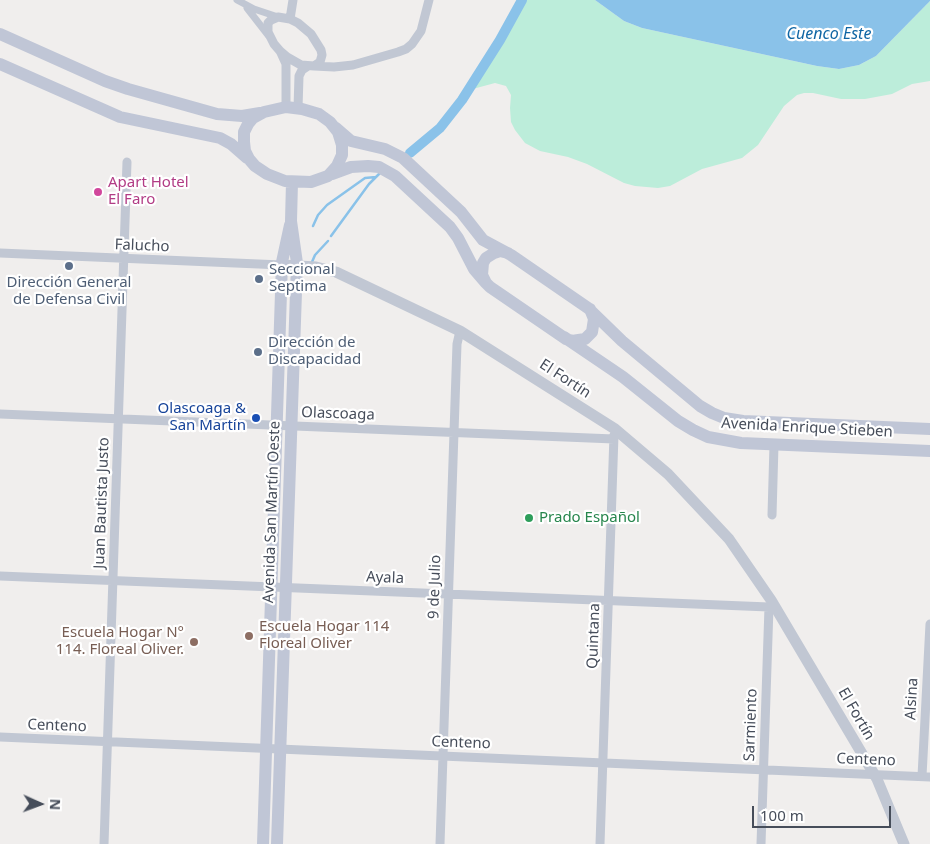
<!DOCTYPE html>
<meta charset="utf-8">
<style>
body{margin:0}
#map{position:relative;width:930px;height:844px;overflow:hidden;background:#f0eeed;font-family:"Noto Sans",sans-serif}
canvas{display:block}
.north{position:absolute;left:15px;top:779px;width:50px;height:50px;-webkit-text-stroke:4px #fff;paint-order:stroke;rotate:92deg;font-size:14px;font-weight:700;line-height:20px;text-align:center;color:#464d5a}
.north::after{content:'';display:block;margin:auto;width:18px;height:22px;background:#464d5a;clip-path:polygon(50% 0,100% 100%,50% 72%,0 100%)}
.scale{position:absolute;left:752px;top:806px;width:139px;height:22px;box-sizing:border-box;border:2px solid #464d5a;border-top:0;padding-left:6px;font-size:15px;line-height:18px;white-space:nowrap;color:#464d5a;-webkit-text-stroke:4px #fff;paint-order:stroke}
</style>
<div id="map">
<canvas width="930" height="844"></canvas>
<div class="north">N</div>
<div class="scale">100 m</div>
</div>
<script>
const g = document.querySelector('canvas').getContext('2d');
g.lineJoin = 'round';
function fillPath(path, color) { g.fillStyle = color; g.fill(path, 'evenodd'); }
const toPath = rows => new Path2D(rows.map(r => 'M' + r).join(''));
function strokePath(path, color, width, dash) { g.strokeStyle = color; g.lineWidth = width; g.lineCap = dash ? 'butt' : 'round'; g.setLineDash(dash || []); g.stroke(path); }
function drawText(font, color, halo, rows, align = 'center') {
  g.font = font + ' "Noto Sans",sans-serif'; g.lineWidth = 4.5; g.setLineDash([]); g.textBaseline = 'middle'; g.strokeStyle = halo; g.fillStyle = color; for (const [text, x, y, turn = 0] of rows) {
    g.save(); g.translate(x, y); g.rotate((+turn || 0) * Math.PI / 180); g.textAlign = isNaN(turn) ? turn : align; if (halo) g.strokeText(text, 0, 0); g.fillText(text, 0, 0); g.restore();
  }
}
fillPath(toPath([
 [522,0,595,0,624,21,642,28,817,66,839,69,859,65,876,56,930,1,930,81,912,84,892,94,865,99,841,99,813,93,804,93,797,95,784,106,758,145,742,158,702,169,670,186,658,188,635,186,624,183,587,164,568,157,540,151,525,143,515,130,511,122,510,108,511,95,506,86,495,83,469,90,504,34]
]), '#bcedda');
fillPath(toPath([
 [595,0,930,0,930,1,876,56,859,65,839,69,817,66,642,28,624,21]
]), '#8ac2e9');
strokePath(toPath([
 [313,226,318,215,327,205,365,178,376,177],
 [331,236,369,184,380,173],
 [312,262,315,255,328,241]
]), '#8ac2e9', 2.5);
strokePath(toPath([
 [410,153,440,128,462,100,500,40,522,0]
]), '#8ac2e9', 10);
strokePath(toPath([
 [237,0,254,9,278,17],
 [247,8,268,35]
]), '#c1c7d3', 7);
strokePath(toPath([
 [278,17,290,19,298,23,311,34,321,50,322,55,320,62,314,66,301,65,287,57,280,51,274,44,268,32,268,23,271,20,278,17],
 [290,19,293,0],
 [281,53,286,64,286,107],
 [314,66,334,67,353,65,398,52,406,49,412,44,421,31,429,0],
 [298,108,299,76,302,70,308,66],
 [0,253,282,265],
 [0,414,614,439],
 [772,515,774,445],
 [0,576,769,607],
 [0,737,930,777],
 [922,776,930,624],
 [104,844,127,162],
 [440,844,457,344,460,331],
 [600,844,614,435],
 [761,844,769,607]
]), '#c1c7d3', 9);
strokePath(toPath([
 [282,265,316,267,336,272,460,331,615,429,668,474,729,539,771,600,877,779,904,844]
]), '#c1c7d3', 11);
strokePath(toPath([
 [0,34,105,81,128,89,217,114,242,116,260,113],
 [0,64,120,117,220,138,231,144,247,158],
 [286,107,302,109,319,114,330,122,338,132,342,145,342,155,337,166,328,176,311,182,285,181,267,174,255,166,249,159,245,151,244,142,244,132,248,124,253,118,264,112,286,107],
 [336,128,351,141,385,149,403,158,461,212,483,240,511,255,588,308,622,341,700,406,712,413,724,418,743,421,930,429],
 [332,174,351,167,368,166,379,167,395,176,450,227,458,238,474,269,486,283],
 [508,253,500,251,494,253,486,258,483,263,482,275,486,283,490,287,566,339,572,341,585,339,592,332,594,319,590,309],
 [564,337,623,377,678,421,693,430,708,437,741,443,930,451],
 [263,844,282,262,290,225],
 [277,844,297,263,291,221,292,182]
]), '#c0c6d6', 12);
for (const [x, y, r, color] of [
 [98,192,5,"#d1479c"],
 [69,266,5,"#5c6f8a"],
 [259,279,5,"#5c6f8a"],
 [258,352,5,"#5c6f8a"],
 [256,418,5,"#1a4fb4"],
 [529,518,5,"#2e9e5b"],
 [249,636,5,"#8d6e63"],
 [194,642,5,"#8d6e63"]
]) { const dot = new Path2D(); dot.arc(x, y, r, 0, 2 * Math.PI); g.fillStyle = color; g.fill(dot); strokePath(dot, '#fff', 2); }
drawText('15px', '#b23c85', '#fff', [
 ["Apart Hotel",108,183],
 ["El Faro",108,200]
], 'left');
drawText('15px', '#464d5a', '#fff', [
 ["Falucho",142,246,2],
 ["El Fortín",565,379,33],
 ["Olascoaga",338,414,2],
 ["Avenida Enrique Stieben",807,428,3],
 ["Juan Bautista Justo",102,503,-88],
 ["Avenida San Martín Oeste",272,512,-88],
 ["Ayala",385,578,2],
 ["9 de Julio",435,587,-88],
 ["Quintana",594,636,-88],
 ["Alsina",912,699,-87],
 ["El Fortín",856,714,60],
 ["Sarmiento",751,725,-88],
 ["Centeno",57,726,2],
 ["Centeno",461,743,2],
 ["Centeno",866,760,2]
]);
drawText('15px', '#4e5e75', '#fff', [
 ["Seccional",269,270],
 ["Septima",269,287],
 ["Dirección General",69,283,"center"],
 ["de Defensa Civil",69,300,"center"],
 ["Dirección de",268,343],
 ["Discapacidad",268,360]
], 'left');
drawText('15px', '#164399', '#fff', [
 ["Olascoaga &",246,409],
 ["San Martín",246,426]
], 'right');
drawText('15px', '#27864d', '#fff', [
 ["Prado Español",539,518]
], 'left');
drawText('15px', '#785e54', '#fff', [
 ["Escuela Hogar 114",259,627],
 ["Floreal Oliver",259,644],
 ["Escuela Hogar N°",184,633,"right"],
 ["114. Floreal Oliver.",184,650,"right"]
], 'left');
drawText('italic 16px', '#1066a4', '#fff', [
 ["Cuenco Este",829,34]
]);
</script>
